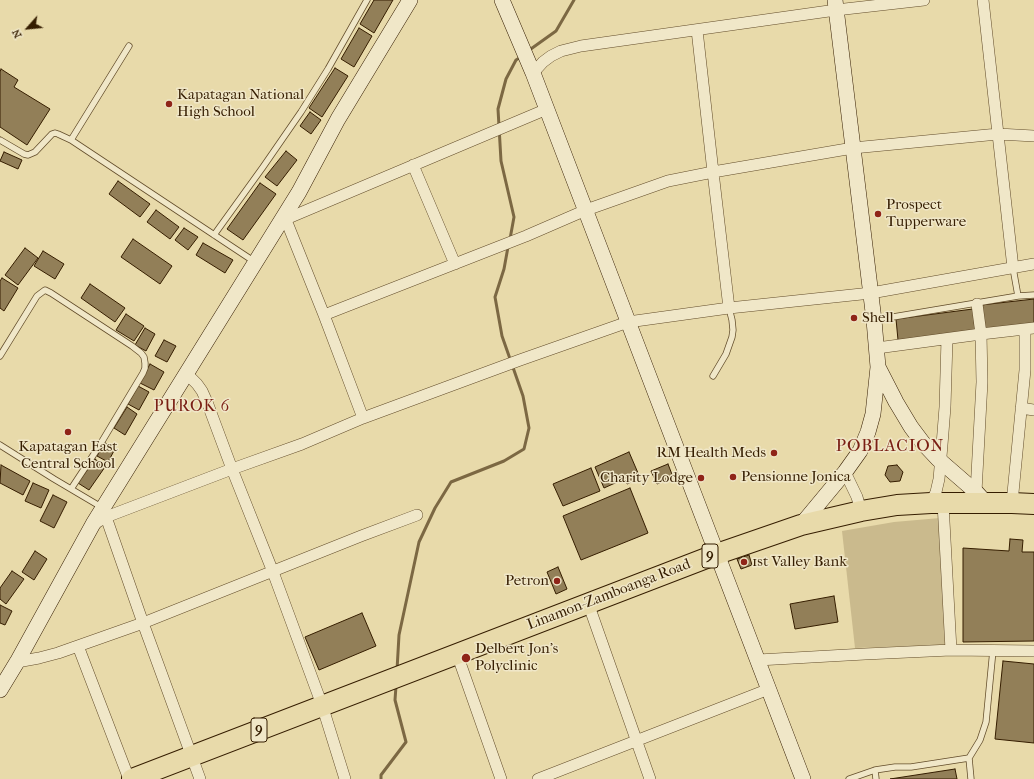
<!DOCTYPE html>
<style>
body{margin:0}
#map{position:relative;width:1034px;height:779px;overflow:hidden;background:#e8daaa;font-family:"IM FELL French Canon",serif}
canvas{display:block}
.north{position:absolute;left:8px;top:8px;width:40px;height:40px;-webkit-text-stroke:3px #f0e7c8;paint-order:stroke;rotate:243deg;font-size:11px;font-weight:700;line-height:16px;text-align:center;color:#351d00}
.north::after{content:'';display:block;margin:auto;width:14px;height:18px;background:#351d00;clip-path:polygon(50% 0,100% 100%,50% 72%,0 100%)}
</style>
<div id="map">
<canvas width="1034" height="779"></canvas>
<div class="north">N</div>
</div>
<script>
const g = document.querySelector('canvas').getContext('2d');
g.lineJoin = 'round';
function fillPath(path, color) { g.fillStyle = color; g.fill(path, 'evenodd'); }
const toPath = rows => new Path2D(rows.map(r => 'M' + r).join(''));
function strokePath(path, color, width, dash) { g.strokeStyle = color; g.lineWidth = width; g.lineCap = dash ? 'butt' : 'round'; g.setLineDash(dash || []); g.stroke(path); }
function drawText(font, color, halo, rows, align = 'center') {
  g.font = font + ' "IM FELL French Canon",serif'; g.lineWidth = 3; g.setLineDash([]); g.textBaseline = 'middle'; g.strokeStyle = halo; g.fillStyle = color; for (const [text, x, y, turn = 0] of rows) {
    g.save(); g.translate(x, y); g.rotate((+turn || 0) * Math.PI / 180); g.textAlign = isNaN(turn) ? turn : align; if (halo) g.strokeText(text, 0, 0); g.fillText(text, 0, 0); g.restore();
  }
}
fillPath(toPath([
 [940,518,945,645,855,648,842,531,894,522]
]), '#caba8d');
strokePath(toPath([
 [528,51,556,31,574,0],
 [510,239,514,217,501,161,498,109,506,79,516,60,521,57],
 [397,670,399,635,419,542,435,508,451,482,504,461,524,449,529,428,523,396,502,336,495,297,504,269,508,247],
 [381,779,381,775,406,742,395,700,396,686]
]), '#7c6843', 3);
const building = toPath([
 [374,0,393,0,374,33,360,24,374,0],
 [359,28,372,36,354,67,341,59,359,28],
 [335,68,348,76,322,117,309,108,335,68],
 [1,69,18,80,14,87,50,109,27,145,0,127,0,72,1,69],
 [310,112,321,120,311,134,300,126,310,112],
 [286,151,297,160,277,186,265,177,286,151],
 [4,152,22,160,18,169,0,161,4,152],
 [118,181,150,204,140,217,109,194,118,181],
 [260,183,276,194,243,240,227,229,260,183],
 [156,210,179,227,170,239,147,222,156,210],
 [184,228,198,237,188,250,175,240,184,228],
 [133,239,172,266,160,284,121,257,133,239],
 [203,243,233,260,225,273,196,255,203,243],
 [25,248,38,258,18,285,5,275,25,248],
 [43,251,64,264,55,279,34,266,43,251],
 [2,278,18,288,4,311,0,308,0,281,2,278],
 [90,284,125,308,115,322,81,298,90,284],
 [1034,299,1034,325,984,331,981,305,1034,299],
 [973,309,975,330,898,340,896,319,973,309],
 [126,314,144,326,134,341,116,330,126,314],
 [145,328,155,334,146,351,135,345,145,328],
 [164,340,176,346,167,362,155,356,164,340],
 [150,364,164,372,154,390,140,383,150,364],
 [138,386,149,392,139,410,128,404,138,386],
 [127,407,137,414,125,435,114,428,127,407],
 [105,443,115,449,108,462,97,456,105,443],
 [629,452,638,473,632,476,634,481,627,484,624,479,604,488,595,467,629,452],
 [95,459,105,467,89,490,78,483,95,459],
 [668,464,673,477,657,484,651,471,668,464],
 [1,465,30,481,23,495,0,483,1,465],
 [897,465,903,472,900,481,890,482,885,475,888,466,897,465],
 [591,468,600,491,563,506,553,484,591,468],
 [33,483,49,490,41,508,25,501,33,483],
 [630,488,648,533,581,560,563,516,630,488],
 [53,495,67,502,54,528,40,521,53,495],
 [1010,539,1023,540,1022,552,1034,552,1034,641,963,642,963,548,1009,551,1010,539],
 [35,551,47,559,34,580,22,572,35,551],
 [749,555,752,565,741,569,737,559,749,555],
 [558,567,567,589,556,594,547,572,558,567],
 [12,571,24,579,6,604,0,599,0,588,12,571],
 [834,596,838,622,795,629,790,604,834,596],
 [0,605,12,611,5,625,0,623,0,605],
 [362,613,376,646,319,670,305,637,362,613],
 [1003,661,1034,664,1034,743,995,739,1003,661],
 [955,769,957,779,890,779,955,769]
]);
fillPath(building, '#927f58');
strokePath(building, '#351d00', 1);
const lane = toPath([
 [0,140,24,154,28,155,35,152,52,134,55,133,58,134,71,140,255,262],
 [71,140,129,46],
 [214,235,263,167,301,112,328,69,367,0],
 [1013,268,1018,296],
 [875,320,1018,296,1034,295],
 [0,356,37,296,45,290,51,293,132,346,141,353,144,357,145,363,145,368,143,373,98,448,71,489],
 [713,376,726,354,732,337,733,330,732,320,729,308],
 [0,445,54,479,103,508],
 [969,758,971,779],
 [875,770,876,779],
 [849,779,875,770,895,767,911,767,969,758,980,740,986,722,993,650]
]);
const street = toPath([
 [983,0,1013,268],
 [697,30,713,172,729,308],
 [533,73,543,62,551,56,561,51,581,46,836,10,924,0],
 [413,165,455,264],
 [284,215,324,315,363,418],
 [286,219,547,109],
 [324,315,526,236,586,210,668,181,713,172,853,148,998,134,1034,136],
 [877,348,981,334,1034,328],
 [187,374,197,384,202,391,207,402,232,469,273,572,322,705,345,779],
 [1021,408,1034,410],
 [845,472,857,497,861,511],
 [976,492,982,382,981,334,977,304],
 [931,503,936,492,939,479,942,445,945,407,947,339],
 [943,503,951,650],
 [1012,503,1025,370,1025,329],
 [106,517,143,623,200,779],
 [94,524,106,517,232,469,302,444,363,418,520,360,628,322,729,308,871,293,1034,264],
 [588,603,650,779],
 [78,646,129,779],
 [457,654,501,779],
 [758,660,865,654,951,650,1034,651],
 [17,662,39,658,58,653,143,623,361,536,417,515],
 [538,779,769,689]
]);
const secondary = toPath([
 [502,0,533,73,803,779],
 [878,367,896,402,911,427,923,443,938,459,976,492,986,503],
 [801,525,845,472,860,451,868,432,873,414,878,367,874,320,835,0],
 [0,690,17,662,93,524,299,192,338,119,410,0]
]);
const highway = toPath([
 [132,779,717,554,801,525,861,511,897,505,931,503,1012,503,1034,504]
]);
strokePath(lane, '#624c2a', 7);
strokePath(street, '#624c2a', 12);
strokePath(secondary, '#351d00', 16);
strokePath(highway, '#351d00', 22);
strokePath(lane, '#f0e7c8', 5.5);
strokePath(street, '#f0e7c8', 11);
strokePath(secondary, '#f0e7c8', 15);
strokePath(highway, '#e8daaa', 20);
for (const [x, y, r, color] of [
 [169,104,4,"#8f2418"],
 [878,214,4,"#8f2418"],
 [854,318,4,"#8f2418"],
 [68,432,4,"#8f2418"],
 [774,453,4,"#8f2418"],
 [733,477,4,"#8f2418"],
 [701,478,4,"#8f2418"],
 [744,562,4,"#8f2418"],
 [557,581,4,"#8f2418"],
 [466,658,5,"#8f2418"]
]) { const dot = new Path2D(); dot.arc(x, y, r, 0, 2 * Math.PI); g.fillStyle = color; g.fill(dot); strokePath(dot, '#f0e7c8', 1.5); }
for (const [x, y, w] of [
 [710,556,16],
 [259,730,16]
]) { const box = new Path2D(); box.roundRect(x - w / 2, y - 12, w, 24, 3); g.fillStyle = '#f0e7c8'; g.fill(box); strokePath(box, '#351d00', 1); }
drawText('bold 14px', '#351d00', null, [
 ["9",710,556],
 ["9",259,730]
]);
drawText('15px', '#351d00', '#f0e7c8', [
 ["Kapatagan National",177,95],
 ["High School",177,112],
 ["Prospect",886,205],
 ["Tupperware",886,222],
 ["Shell",862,318],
 ["Kapatagan East",68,447,"center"],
 ["Central School",68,464,"center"],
 ["RM Health Meds",766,453,"right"],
 ["Pensionne Jonica",741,477],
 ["Charity Lodge",693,478,"right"],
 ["1st Valley Bank",752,562],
 ["Petron",549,581,"right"],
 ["Delbert Jon's",475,649],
 ["Polyclinic",475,666]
], 'left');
drawText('15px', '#351d00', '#f0e7c8', [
 ["Linamon-Zamboanga Road",609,595,-21]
]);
g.letterSpacing = '1px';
drawText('16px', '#7a1f14', '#f0e7c8', [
 ["PUROK 6",192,407]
]);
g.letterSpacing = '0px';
g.letterSpacing = '1px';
drawText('17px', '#7a1f14', '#f0e7c8', [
 ["POBLACION",890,447]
]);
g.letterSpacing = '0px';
</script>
